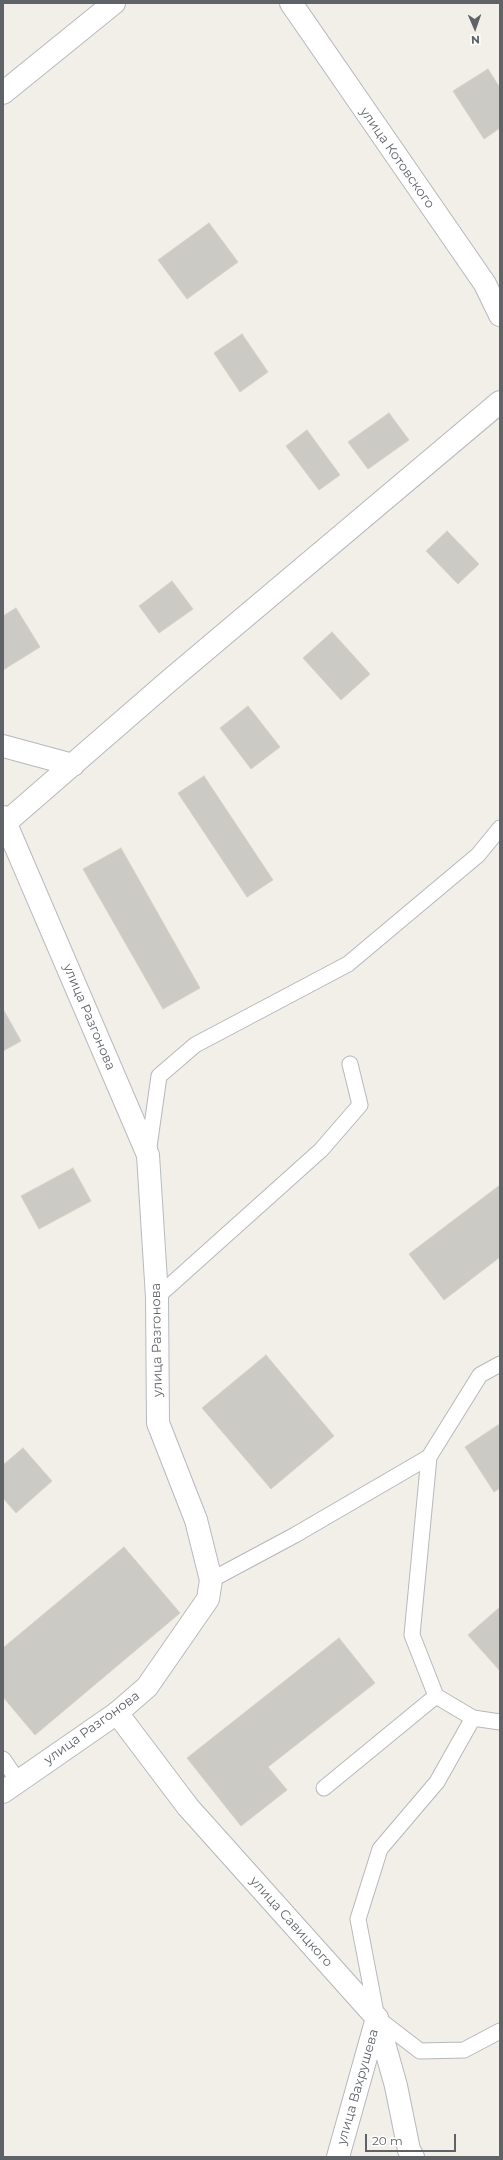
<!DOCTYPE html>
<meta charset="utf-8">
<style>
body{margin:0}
#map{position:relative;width:503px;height:2160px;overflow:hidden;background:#f1efe8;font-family:Montserrat,sans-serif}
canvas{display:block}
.frame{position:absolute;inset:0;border:4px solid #5f6368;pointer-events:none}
.north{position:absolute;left:455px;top:8px;width:40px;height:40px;-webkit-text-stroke:3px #fff;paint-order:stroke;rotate:178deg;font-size:11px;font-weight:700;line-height:16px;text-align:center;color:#5f6368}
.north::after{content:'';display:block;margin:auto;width:14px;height:18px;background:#5f6368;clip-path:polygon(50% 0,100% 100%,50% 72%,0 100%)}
.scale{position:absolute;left:365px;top:2134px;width:91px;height:18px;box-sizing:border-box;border:2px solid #5f6368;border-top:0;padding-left:5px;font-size:12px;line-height:14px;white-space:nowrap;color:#5f6368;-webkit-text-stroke:3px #fff;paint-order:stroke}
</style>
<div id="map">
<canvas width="503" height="2160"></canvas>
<div class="frame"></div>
<div class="north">N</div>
<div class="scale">20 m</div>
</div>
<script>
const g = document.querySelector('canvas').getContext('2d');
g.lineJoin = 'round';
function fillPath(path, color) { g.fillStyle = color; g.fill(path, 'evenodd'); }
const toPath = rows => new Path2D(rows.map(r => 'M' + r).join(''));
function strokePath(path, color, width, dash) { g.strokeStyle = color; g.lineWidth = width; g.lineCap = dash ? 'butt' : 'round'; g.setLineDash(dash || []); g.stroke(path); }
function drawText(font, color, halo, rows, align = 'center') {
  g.font = font + ' Montserrat,sans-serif'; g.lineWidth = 4; g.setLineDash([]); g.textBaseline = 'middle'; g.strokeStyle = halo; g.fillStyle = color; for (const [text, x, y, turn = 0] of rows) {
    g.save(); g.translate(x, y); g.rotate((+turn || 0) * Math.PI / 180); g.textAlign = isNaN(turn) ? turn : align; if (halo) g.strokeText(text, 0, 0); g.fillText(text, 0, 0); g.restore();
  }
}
const building = toPath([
 [488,69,500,88,500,128,484,139,453,91,488,69],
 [209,223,238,262,187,299,158,260,209,223],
 [242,334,268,372,240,392,214,353,242,334],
 [389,413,409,440,368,469,348,442,389,413],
 [307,430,340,475,319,490,286,446,307,430],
 [447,531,479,564,458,584,426,551,447,531],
 [172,581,193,609,159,633,139,606,172,581],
 [16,608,40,647,3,670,3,616,16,608],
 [332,632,370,674,341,700,303,658,332,632],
 [248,706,280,747,251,769,220,728,248,706],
 [204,776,273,880,247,897,178,793,204,776],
 [121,848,200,988,163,1009,83,869,121,848],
 [3,1009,21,1041,3,1051,3,1009],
 [73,1168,91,1201,39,1229,21,1196,73,1168],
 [500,1185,500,1257,444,1300,409,1254,500,1185],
 [266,1355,334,1436,271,1489,202,1408,266,1355],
 [498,1425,500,1428,500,1488,494,1492,465,1447,498,1425],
 [23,1448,52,1481,16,1513,3,1498,3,1465,23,1448],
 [124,1547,180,1613,35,1735,3,1697,3,1648,124,1547],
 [500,1607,500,1671,468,1635,500,1607],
 [339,1638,375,1683,268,1767,287,1790,241,1826,187,1758,339,1638]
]);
fillPath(building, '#cccac5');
strokePath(building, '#d6d1c6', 1);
const lane = toPath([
 [148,1154,159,1076,195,1045,348,964,478,855,500,828],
 [157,1297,321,1150,360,1105,350,1064],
 [429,1457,412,1635,436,1696,473,1718,500,1722],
 [211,1580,295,1535,429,1457,480,1375,500,1364],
 [473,1718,437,1782,380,1849,358,1919,377,2018,420,2051,464,2050,500,2031],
 [3,1759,18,1781],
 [324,1788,436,1696]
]);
const street = toPath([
 [291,3,485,284,500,315],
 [3,746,73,765],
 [3,825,170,680,500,402],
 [117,1713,188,1807,377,2018,396,2086,409,2150,413,2157],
 [338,2157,377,2018]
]);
const secondary = toPath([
 [3,93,114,3],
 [3,817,148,1155,157,1297,158,1423,196,1520,211,1580,208,1599,147,1687,117,1713,3,1792]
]);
strokePath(lane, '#b5b8bc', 17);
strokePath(street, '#b5b8bc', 24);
strokePath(secondary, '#b6babf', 24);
strokePath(lane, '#fff', 15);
strokePath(street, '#fff', 22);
strokePath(secondary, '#fff', 22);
drawText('13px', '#5f6368', '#fff', [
 ["улица Котовского",397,158,55],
 ["улица Разгонова",89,1017,67],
 ["улица Разгонова",157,1340,-91],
 ["улица Разгонова",92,1728,-36],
 ["улица Савицкого",291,1922,48],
 ["улица Вахрушева",358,2087,-74]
]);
</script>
